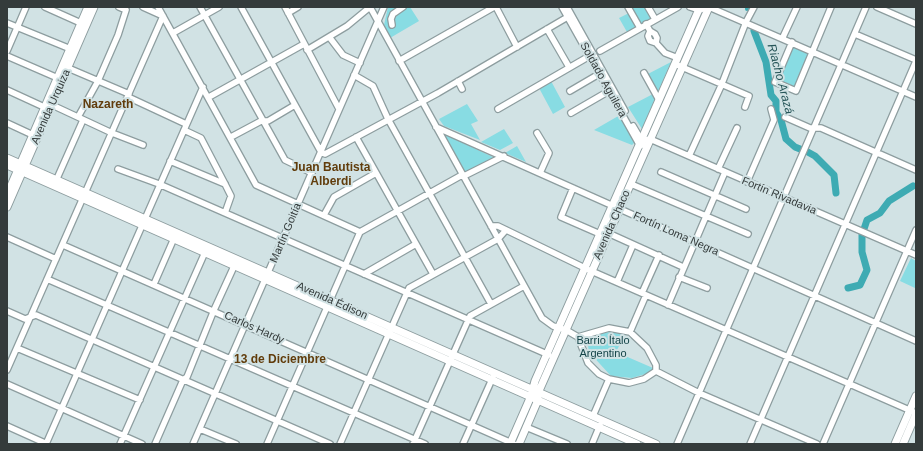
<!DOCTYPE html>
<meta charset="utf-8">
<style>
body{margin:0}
#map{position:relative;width:923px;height:451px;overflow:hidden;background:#d1e2e4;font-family:Helvetica,sans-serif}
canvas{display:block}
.frame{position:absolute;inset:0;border:8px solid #343b3b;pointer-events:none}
</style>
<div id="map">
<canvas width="923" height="451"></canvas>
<div class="frame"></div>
</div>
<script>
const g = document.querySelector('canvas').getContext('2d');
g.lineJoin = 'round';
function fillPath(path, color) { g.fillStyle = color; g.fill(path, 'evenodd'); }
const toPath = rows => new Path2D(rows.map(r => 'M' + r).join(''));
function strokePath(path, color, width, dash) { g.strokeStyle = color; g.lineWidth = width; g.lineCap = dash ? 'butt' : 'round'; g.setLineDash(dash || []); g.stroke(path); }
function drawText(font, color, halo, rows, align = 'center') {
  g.font = font + ' Helvetica,sans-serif'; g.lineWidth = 4; g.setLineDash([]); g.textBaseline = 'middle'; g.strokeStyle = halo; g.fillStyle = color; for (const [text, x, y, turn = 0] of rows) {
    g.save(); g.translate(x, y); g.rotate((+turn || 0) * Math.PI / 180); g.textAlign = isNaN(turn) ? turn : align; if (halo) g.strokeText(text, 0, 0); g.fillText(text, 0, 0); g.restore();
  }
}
fillPath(toPath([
 [388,7,410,7,419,21,390,38,384,25],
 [631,7,646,7,652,18,627,32,619,18,633,11],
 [792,45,810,52,796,87,777,79],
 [671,62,642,129,628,107,653,94,644,76],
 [551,81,565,107,553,114,539,88],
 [467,104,478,121,471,124,480,140,444,126,439,119],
 [620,115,635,142,632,145,594,130],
 [504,129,513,143,500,150,481,142],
 [443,135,446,135,495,158,463,174],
 [517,146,526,162,505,153],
 [911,258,916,261,915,288,900,281],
 [605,332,625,334,616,352,653,368,652,372,632,378,611,376,589,352,587,339]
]), '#88dce3');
strokePath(toPath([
 [747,7,747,9]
]), '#3eabb3', 4);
strokePath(toPath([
 [754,31,766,62,771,95,776,101,776,112,781,120,786,139,795,147,800,149],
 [806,151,815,156,834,175,836,193],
 [864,229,867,220,880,213,889,201,913,186],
 [848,288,860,285,867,270,862,252,862,235]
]), '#3eabb3', 7);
const minor = toPath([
 [45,7,83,24],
 [119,7,126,10],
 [143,7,163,16],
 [158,7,256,185,360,232],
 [200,7,285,160,312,173],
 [241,7,321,152,325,154,438,93,571,15],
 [285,7,339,109],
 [370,7,542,318,553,326,566,330,578,337,588,363,599,374,609,379,629,383,644,379,656,371,656,365,647,348,630,332,609,328,578,337],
 [496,7,517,47],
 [562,7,640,146],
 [567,7,625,111],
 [628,7,640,28],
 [648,7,655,19],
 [690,7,699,10,709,7,916,97],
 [877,7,916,24],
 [288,13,298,7],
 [7,23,73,50],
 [646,24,650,31,655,34,657,38,656,43,665,53,678,58],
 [392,25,391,19,393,14,403,7],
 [547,29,569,67],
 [650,31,648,36,650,41,656,43],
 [173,33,219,7],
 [855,34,916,60],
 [783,37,797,7],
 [330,38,343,55,360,63],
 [792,42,775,82,796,91,831,7],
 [307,50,347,26,370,7],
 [7,51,26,7],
 [600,51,678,7],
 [7,56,60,79],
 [399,61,494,7],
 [675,64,749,96,745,107],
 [68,68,129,94],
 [644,73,659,100],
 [354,75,373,86,388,119,491,304],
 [458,81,462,89],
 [7,90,44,107,52,105,112,133,143,145],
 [570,91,599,74],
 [128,97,186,124],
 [209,97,304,44],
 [498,109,593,54],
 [571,113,609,91],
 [78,117,98,81,118,35,126,10],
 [785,117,810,128,821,128,916,170],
 [7,123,35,136],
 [633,126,646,148],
 [436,127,916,341],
 [184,130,201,138,225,184,231,196,225,213],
 [537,133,549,153,540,173],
 [231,137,261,121,268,121,295,105],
 [356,137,433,274],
 [641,141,650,139,916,255],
 [689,156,721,86,746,22,754,7],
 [170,161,225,184],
 [118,169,159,184,549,355],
 [718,169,737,128],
 [661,172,746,209],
 [747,182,774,120,771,109],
 [55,183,83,120],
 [631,184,748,234],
 [573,188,561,217,600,234],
 [324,215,334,197,376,173],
 [491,226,498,226,589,270,916,413],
 [360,232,462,175,466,175,504,156],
 [608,233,683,267],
 [7,237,56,259],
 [63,245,514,444],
 [364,274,416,244],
 [679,277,707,288],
 [47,279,425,444],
 [617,282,633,245],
 [154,284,175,236],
 [642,293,659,255],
 [668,305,725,172],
 [7,311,25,319,36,315,330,444],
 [630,332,646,295],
 [17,348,140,400],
 [7,370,163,16],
 [656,371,699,393,817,444],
 [7,384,142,444],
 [593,416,609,379],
 [7,426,47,444],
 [526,427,567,444],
 [200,429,236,444],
 [46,444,203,87],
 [120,444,206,250],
 [155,444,183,380,187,377,214,310,236,262],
 [193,444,384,7],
 [267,444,360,232],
 [340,444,409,288,498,239,506,230],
 [413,444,470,316,524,286],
 [463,444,493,377],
 [592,444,600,425],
 [677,444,866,7],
 [750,444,916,61],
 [823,444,916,230]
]);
const major = toPath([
 [7,158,656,444],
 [7,165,637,444],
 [7,195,88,7],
 [7,207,94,7],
 [510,444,531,396,535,381,700,7],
 [519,444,538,400,538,393,709,7],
 [895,444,916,396],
 [903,444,916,414]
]);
strokePath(minor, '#8d9d9f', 8);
strokePath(major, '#8d9d9f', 9);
strokePath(minor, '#fff', 5.5);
strokePath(major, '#fff', 7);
drawText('11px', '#343b3b', '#d1e2e4', [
 ["Soldado Aguilera",603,80,61],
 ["Avenida Urquiza",51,107,-66],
 ["Fortín Rivadavia",779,196,23],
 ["Avenida Chaco",612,225,-66],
 ["Martín Goitía",286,233,-67],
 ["Fortín Loma Negra",676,234,24],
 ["Avenida Édison",332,301,24],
 ["Carlos Hardy",254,328,24]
]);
drawText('11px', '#144448', '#d1e2e4', [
 ["Barrio Ítalo",603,341],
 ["Argentino",603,354]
]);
drawText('italic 12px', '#275659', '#d1e2e4', [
 ["Riacho Arazá",780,79,75]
]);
drawText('bold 12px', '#613c0b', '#d1e2e4', [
 ["Nazareth",108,105],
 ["Juan Bautista",331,168],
 ["Alberdi",331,182],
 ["13 de Diciembre",280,360]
]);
</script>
